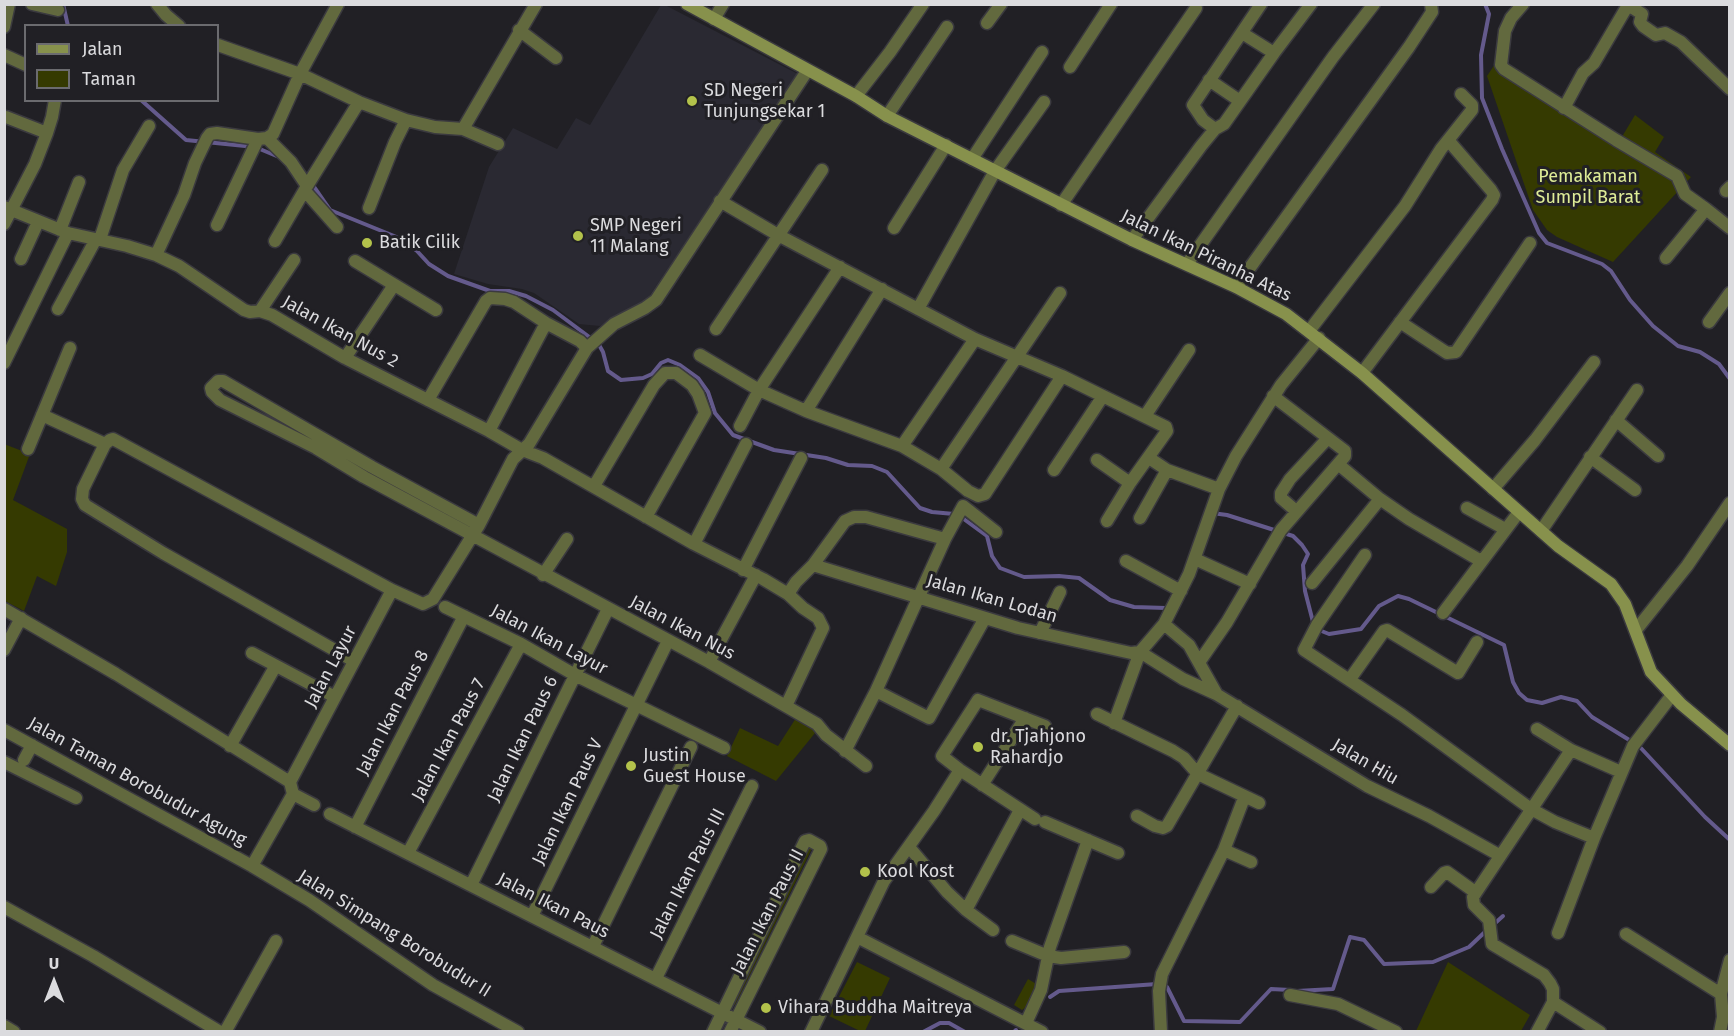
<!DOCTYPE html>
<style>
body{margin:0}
#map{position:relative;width:1734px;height:1036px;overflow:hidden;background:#212025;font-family:"Fira Sans",sans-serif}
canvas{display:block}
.frame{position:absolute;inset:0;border:6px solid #dbdbde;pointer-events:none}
.legend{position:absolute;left:24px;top:24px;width:195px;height:78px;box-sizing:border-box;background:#212025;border:2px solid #6b6b6f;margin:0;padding:8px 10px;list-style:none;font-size:18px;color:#dbdbde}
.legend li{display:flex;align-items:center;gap:12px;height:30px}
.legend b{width:30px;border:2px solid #6b6b6f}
.north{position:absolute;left:24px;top:952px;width:60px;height:60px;-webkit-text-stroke:4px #212025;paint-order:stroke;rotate:0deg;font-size:16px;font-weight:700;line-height:24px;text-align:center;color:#dbdbde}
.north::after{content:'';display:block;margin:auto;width:21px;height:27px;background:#dbdbde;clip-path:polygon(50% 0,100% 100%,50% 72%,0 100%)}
</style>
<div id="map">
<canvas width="1734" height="1036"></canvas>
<div class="frame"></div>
<ul class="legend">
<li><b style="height:8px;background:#87914c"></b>Jalan</li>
<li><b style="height:16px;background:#353a01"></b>Taman</li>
</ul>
<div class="north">U</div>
</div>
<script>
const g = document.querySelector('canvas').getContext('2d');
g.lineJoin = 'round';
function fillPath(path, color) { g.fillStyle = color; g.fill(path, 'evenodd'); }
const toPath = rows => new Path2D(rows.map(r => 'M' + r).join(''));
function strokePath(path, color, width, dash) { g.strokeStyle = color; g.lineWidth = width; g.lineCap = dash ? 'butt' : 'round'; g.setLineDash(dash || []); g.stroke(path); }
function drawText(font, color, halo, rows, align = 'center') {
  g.font = font + ' "Fira Sans",sans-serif'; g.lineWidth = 6; g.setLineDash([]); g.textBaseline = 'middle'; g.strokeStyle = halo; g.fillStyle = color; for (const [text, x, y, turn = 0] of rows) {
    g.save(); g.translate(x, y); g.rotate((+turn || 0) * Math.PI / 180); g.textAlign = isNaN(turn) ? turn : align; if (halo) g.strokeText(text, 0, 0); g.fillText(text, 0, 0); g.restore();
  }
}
fillPath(toPath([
 [661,5,665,5,796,73,796,77,648,298,600,326,579,324,534,293,522,289,488,284,454,274,489,167,513,128,557,149,576,118,590,125]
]), '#2a2932');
fillPath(toPath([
 [1497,61,1620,140,1635,115,1664,137,1655,152,1691,177,1613,262,1557,237,1547,230,1533,210,1487,76],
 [4,444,30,454,13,500,67,529,67,552,56,586,37,576,24,611,5,601],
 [796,718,813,727,815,733,776,781,727,756,740,728,778,746],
 [809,847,812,848,735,1005,732,1006],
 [857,962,890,978,865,1031,860,1031,829,1016],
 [1448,962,1530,1015,1521,1031,1416,1031],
 [1028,979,1038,985,1026,1007,1022,1010,1014,1005]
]), '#353a01');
strokePath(toPath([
 [63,4,68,26],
 [1485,4,1489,14,1481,55,1482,98,1502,149,1539,233,1547,243,1602,264,1611,271,1630,300,1653,326,1678,346,1700,352,1719,364,1730,379],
 [141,100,186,140,255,147,279,157],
 [312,184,330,210,399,238,417,251,429,264,448,276,490,291,509,291,526,296,553,310,592,339],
 [598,343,603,352,608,371,621,380,643,378,652,374,661,363,668,360,680,365,698,378,708,392,715,413,733,435,774,450,826,458,848,465,872,466,887,472,920,508,932,512,954,514],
 [1212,513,1227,515,1293,536,1302,545,1308,554,1303,565,1305,591,1313,622,1319,630,1329,634,1361,629,1379,606,1398,596,1409,599,1504,645,1513,682,1519,693,1527,700,1542,703,1561,697,1577,701,1592,717,1639,746,1705,817,1730,840],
 [961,517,987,536,992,556,1000,568,1024,577,1059,576,1079,578,1110,600,1134,607,1166,608,1169,605],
 [1493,925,1503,916],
 [1297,991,1333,989,1350,937,1364,940,1384,964,1433,962,1469,947,1487,930],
 [1050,997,1059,991,1157,984,1167,987,1184,1021,1240,1022,1271,989,1290,990],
 [923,1032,940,1023,949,1023,965,1032],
 [1014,1032,1016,1030]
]), '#645a8c', 4);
const street = toPath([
 [32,4,58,10],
 [157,4,166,15,179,26],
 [1523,4,1511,18,1505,31,1501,65,1504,69,1616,140,1677,176,1685,194,1706,209],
 [1627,4,1642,14,1640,22,1643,26,1656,35,1665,33,1681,42,1730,89],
 [714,19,723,4],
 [987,23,1001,4],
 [4,27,9,4],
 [519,30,556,58],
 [1242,33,1274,53],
 [218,45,300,74,359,102,406,120,395,142,369,208],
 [4,55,26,65],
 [1070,67,1111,4],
 [1209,80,1240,101],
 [856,96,890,52,923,4],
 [1564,108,1583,73,1594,63,1628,5],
 [887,116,947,27],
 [6,117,47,133],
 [406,120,435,127,463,129],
 [1215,129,1203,120,1193,105,1261,4],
 [267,138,291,162,307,186,275,241],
 [498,144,463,129,536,4],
 [972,159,1042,52],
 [307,186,359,102],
 [305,191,337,227],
 [1726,191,1730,187],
 [720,201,778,235,975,339,1062,376,1166,427,1167,431,1130,483,1107,521],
 [1061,205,1196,8],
 [4,207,68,233,127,246,156,255,179,266,244,310,250,312,260,311,272,315,345,358,489,431,522,450,543,458,694,544,763,579,788,594,796,582,813,565,1018,628,1131,653,1140,652,1164,624,1189,574,1219,489,1236,456,1281,385,1319,338],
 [4,224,35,164,47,133,52,117,55,100],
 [217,225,258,139],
 [894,228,946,145],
 [60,230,79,182],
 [100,239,123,170,149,126],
 [1132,240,1201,146,1215,129,1224,124,1274,53,1311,4],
 [156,255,184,195,195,163,207,138,210,134,217,133,258,139,267,138,273,134,300,74,338,4],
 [1666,258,1706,209,1730,228],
 [21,259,38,222],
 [355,261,436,310],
 [1187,264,1333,57,1374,4],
 [1236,287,1409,47,1432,12,1431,4],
 [58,309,96,239],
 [918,309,995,171,1044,102],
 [260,311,294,260],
 [1400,322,1447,353,1456,352,1530,243],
 [1709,322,1730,293],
 [716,329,822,170],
 [1309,331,1405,206,1441,149,1472,110,1472,105,1461,94],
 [700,355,759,390,806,411,902,446,941,469,968,491,978,496,985,494,1062,376],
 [345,358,394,285],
 [4,363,68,233],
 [1362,373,1492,200,1494,195,1491,190,1448,140],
 [428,400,486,301,490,298,505,299,514,302,546,323,580,341,587,348],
 [806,411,882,289],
 [42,415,105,444],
 [1145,416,1189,350],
 [1616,420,1658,456],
 [740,426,759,390,840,267],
 [489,431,546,323],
 [902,446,975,339],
 [28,449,70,348],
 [1590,457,1635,490],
 [1149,458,1167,470,1219,489],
 [1097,460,1130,483],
 [1338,464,1380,499,1409,519,1481,561],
 [941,469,1060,293],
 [1054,470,1103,396],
 [594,486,654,385,665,373,676,373,692,385,698,394,705,413,646,517],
 [1493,489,1535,440,1594,362],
 [1467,508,1505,529],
 [1296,511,1281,498,1281,493,1290,479,1328,438],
 [1140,518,1167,470],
 [479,525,372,467,223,381,218,381,211,388,212,392,220,400,316,448,364,477,709,662,817,724,826,735,866,766],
 [1541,531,1637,390],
 [694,544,746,444],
 [1365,555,1317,625,1304,650,1402,715,1531,809,1555,822,1594,838,1633,746,1672,695],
 [1195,559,1250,584],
 [1126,561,1181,591],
 [813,565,845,521,854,517,866,517,945,539],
 [743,570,801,458],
 [543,575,567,539],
 [1312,583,1380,499],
 [445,607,521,644,575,675,724,748],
 [4,609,116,674,290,782],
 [1443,613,1519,512],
 [985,618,929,718,876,691,945,539,963,506,996,532],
 [1164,624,1189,645,1216,693],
 [1636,630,1687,566,1730,503],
 [1040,633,1060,592],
 [4,650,21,618],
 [252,653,335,697],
 [354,661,163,553,85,505,82,499,83,489,105,444,110,440,113,439,392,590],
 [1200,661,1227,622,1281,530,1345,456,1345,451,1273,396],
 [709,662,756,575],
 [1350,679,1384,631,1387,630,1458,673,1477,642],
 [786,706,823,628,818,618,803,608,788,594],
 [1097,714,1173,751,1184,758,1198,774,1259,803],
 [1114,723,1140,652,1183,679,1216,694,1367,786,1429,816,1499,855],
 [1537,729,1571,750,1621,772],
 [4,730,252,866,309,900,433,985,518,1032],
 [230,746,275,667],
 [845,751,876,691],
 [24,760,32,745],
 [4,762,76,798],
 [982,785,1025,718],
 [293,794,314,805],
 [330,814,760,1032],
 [1137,816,1155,826,1163,828,1167,826,1237,706],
 [1035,819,960,770,942,756,978,700,1045,726],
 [1045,822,1118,853],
 [355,827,464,616],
 [909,847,947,892,966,910,993,930],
 [1224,850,1251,862],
 [408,853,521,644],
 [252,866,293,794,290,782,392,590,423,604,433,599,479,525,513,459,529,444,587,348,614,324,645,308,656,300,807,71],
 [471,885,608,609],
 [1431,887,1444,873,1447,872,1475,892],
 [4,907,93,956,220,1032],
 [966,910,1020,810],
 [532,916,668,641],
 [1558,933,1594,838],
 [1626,934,1721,994],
 [857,937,1042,1032],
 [1012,941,1048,956,1061,958,1124,952],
 [593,946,691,747],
 [656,978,752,786],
 [1290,995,1338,1004,1396,1032],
 [1553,1002,1600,1032],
 [1026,1023,1041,990,1050,947,1088,840],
 [4,1026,14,1032],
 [225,1032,276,941],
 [713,1032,805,841,809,840,820,846,821,849,730,1032],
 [811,1032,884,881,934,811,960,770],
 [1161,1032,1159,991,1162,974,1224,850,1244,798],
 [1537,1032,1553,1002,1553,989,1550,983,1544,975,1492,944,1489,920,1474,905,1473,897,1571,750],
 [1720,1032,1723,1017,1721,994,1730,960]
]);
const secondary = toPath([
 [687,4,856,96,887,116,1132,240,1236,287,1286,314,1362,373,1558,546,1611,584,1625,604,1651,672,1681,704,1730,745]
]);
strokePath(street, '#3b3a3f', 15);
strokePath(secondary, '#3b3a3f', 15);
strokePath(street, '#62693e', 12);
strokePath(secondary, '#87914c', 12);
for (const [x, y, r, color] of [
 [692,101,6,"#b3c24b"],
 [578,236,6,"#b3c24b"],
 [367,243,6,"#b3c24b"],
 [978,747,6,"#b3c24b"],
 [631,766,6,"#b3c24b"],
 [865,872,6,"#b3c24b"],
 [766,1008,6,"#b3c24b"]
]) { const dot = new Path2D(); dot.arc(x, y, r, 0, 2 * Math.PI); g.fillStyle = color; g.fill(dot); strokePath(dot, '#212025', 2); }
drawText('18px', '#dbdbde', '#212025', [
 ["SD Negeri",704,91],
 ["Tunjungsekar 1",704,112],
 ["SMP Negeri",590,226],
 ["11 Malang",590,247],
 ["Batik Cilik",379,243],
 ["dr. Tjahjono",990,737],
 ["Rahardjo",990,758],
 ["Justin",643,756],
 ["Guest House",643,777],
 ["Kool Kost",877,872],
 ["Vihara Buddha Maitreya",778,1008]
], 'left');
drawText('18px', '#deec97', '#212025', [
 ["Pemakaman",1588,177],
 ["Sumpil Barat",1588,198]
]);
drawText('18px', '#dbdbde', '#212025', [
 ["Jalan Ikan Piranha Atas",1206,256,26],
 ["Jalan Ikan Nus 2",340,332,29],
 ["Jalan Ikan Lodan",992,599,16],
 ["Jalan Ikan Nus",682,628,28],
 ["Jalan Ikan Layur",549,640,28],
 ["Jalan Layur",331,667,-62],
 ["Jalan Ikan Paus 8",393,713,-63],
 ["Jalan Ikan Paus 6",523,739,-64],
 ["Jalan Ikan Paus 7",449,740,-62],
 ["Jalan Hiu",1365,762,30],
 ["Jalan Taman Borobudur Agung",137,782,29],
 ["Jalan Ikan Paus V",568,802,-64],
 ["Jalan Ikan Paus III",688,874,-63],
 ["Jalan Ikan Paus",553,906,27],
 ["Jalan Ikan Paus II",768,912,-63],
 ["Jalan Simpang Borobudur II",394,934,32]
]);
</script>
